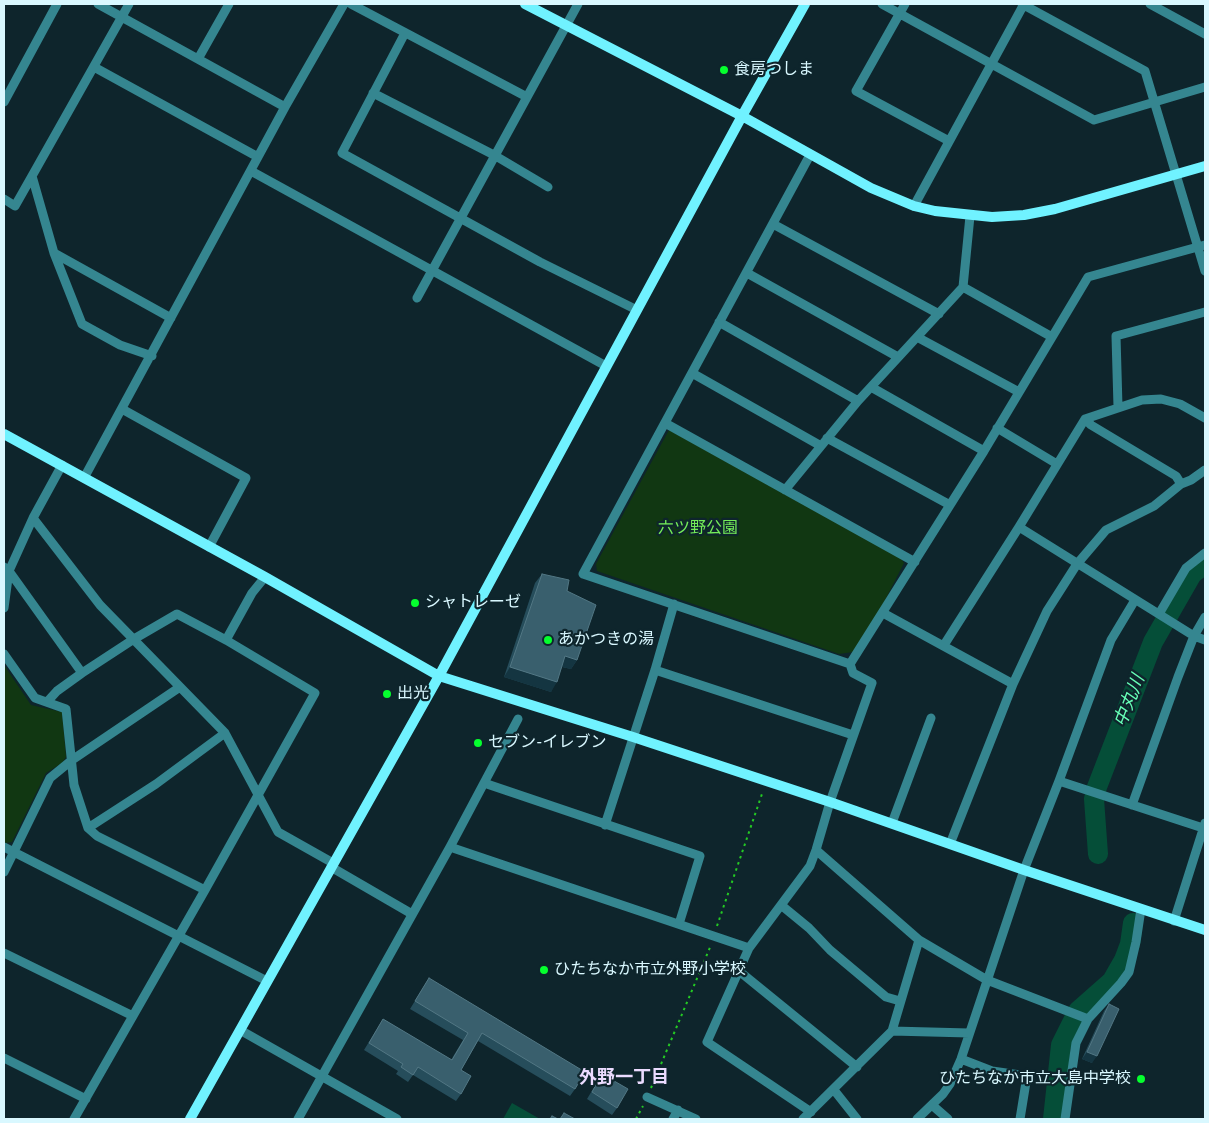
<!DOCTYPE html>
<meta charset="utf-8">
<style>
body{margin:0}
#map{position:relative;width:1209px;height:1123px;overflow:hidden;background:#0e252c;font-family:"Varela Round",sans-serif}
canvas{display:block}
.frame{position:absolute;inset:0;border:5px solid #d9f8ff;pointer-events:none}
</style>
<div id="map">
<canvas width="1209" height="1123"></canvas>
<div class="frame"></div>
</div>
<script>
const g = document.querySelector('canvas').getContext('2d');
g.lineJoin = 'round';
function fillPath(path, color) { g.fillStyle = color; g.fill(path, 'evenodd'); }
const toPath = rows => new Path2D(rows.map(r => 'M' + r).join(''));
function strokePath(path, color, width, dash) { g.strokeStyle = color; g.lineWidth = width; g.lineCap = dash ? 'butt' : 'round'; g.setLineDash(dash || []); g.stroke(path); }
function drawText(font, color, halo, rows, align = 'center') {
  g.font = font + ' "Varela Round","Noto Sans JP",sans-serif'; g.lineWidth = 4.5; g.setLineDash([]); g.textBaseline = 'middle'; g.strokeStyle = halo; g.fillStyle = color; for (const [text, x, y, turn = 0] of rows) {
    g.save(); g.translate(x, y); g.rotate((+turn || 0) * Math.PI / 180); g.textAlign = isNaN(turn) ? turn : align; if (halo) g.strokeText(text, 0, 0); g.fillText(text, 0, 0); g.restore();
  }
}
fillPath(toPath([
 [669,430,898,554,904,563,881,608,853,652,839,654,597,571,596,564],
 [4,665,31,705,62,712,66,757,62,763,46,773,12,842,6,843,4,842]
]), '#113712');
fillPath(toPath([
 [512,1103,540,1119,503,1119]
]), '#054e38');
strokePath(toPath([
 [1098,854,1094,799,1097,787,1153,642,1192,574,1205,564],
 [1053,1119,1061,1045,1078,1011,1112,981,1124,960,1130,944,1133,923]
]), '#054e38', 20);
strokePath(toPath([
 [717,926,763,791],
 [651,1088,711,945],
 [636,1119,643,1106]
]), '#24c924', 2, [2.5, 4]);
strokePath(toPath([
 [98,4,285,107],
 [129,4,32,176,54,253,82,324,120,345,152,356],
 [351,4,527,97],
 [882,4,1094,120,1205,87],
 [905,4,856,91,949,141],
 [1022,4,1145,71,1205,271],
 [1150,4,1205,34],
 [405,33,342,153,540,262,637,310],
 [198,59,229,4],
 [94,67,258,157],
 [373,93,494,155,548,187],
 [4,102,57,4],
 [810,155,583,574,850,664],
 [251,171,606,366],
 [4,199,15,206,32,176],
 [914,206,1024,4],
 [773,224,939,314],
 [54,253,171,318],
 [747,273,898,357],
 [963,287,1052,337],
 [417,298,578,4],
 [719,322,858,401],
 [917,337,1019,392],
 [692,373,821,446],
 [871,387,984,451],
 [1118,407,1116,336,1205,312],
 [122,409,246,478,209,547],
 [1085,419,1091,425,1176,476,1181,484],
 [665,423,915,562],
 [997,428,1057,464],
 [827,438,950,505],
 [84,478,285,107,344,4],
 [785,490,858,401,963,287,970,216],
 [33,518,100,605,225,733,278,832,333,863],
 [1019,527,1194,636,1205,640],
 [4,567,9,571,82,673],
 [4,608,9,571,33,518,62,465],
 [883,613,1013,684],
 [1159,614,1186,568,1205,553],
 [944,645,1019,527,1085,419,1142,400,1161,399,1180,404,1205,418],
 [4,654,35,698,66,709,74,785,88,828,97,836,205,890],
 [850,664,984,451,1088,277,1205,245],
 [655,670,853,735],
 [47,702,57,691,82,673,134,639,177,614,226,640,252,593,265,577],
 [1059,781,1203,828],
 [484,783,700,856,679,924],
 [1132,805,1178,677,1194,636,1205,617],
 [892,823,931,718],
 [605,825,655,670,674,604],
 [88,828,156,784,225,733],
 [950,844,1013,684,1047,611,1077,564,1106,530,1154,506,1181,484,1191,480,1205,470],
 [4,847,267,981],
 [450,847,749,948],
 [816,850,919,940,987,980,1088,1019],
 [331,867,412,914],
 [4,872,50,778,72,760,180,687],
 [781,905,809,928,830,950,886,997,900,1001],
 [1174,921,1205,823],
 [4,953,133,1016],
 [739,971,857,1067],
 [240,1030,397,1119],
 [892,1031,969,1033],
 [4,1058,86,1099],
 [961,1059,992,1071,1027,1076,1020,1119],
 [834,1090,857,1119],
 [647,1097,696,1119],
 [932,1105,948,1119],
 [811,1112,707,1042,749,948,810,866,816,850,830,802,872,683,853,673,850,664],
 [74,1119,205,890,315,693,226,640],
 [298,1119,450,847,518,719],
 [673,1119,678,1110],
 [803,1119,892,1031,919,940],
 [917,1119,943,1094,950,1084,961,1059,1024,870,1059,781,1111,640,1135,600],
 [1065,1119,1076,1043,1088,1019,1121,983,1129,972,1136,942,1141,909]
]), '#358690', 9);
strokePath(toPath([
 [525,4,742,116,871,188,914,206,935,211,992,217,1024,215,1055,209,1205,166],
 [4,434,265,577,439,676,633,737,830,802,1024,870,1205,930],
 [190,1119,439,676,742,116,805,4]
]), '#70f2ff', 10);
fillPath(toPath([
 [542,574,567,591,577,660,571,669,562,667,551,692,504,677,535,583],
 [429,978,575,1089,570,1096,478,1041,461,1070,461,1094,456,1101,413,1075,408,1082,396,1074,398,1071,364,1050,383,1019,451,1060,463,1040,410,1009],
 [1109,1004,1092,1063,1082,1059,1104,1011],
 [602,1074,617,1108,612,1115,587,1099]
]), '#264d5b');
fillPath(toPath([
 [565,656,577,660,571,669,558,666],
 [510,667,557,682,551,692,504,677],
 [1087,1052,1097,1056,1092,1063,1082,1059]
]), '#143541');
const building = toPath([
 [542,574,569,580,567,591,596,605,577,660,565,656,557,682,510,667,542,574],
 [429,978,585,1072,575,1089,482,1033,461,1070,471,1076,461,1094,418,1067,413,1075,401,1067,403,1064,369,1043,383,1019,452,1060,468,1033,415,1001,429,978],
 [1109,1004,1119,1009,1097,1056,1087,1052,1109,1004],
 [602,1074,628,1089,617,1108,592,1092,602,1074],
 [564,1113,575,1119,560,1119,564,1113],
 [552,1116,558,1119,550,1119,552,1116]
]);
fillPath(building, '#395f6d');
strokePath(building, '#527784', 1);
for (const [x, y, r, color] of [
 [724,70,5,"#05ff2e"],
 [415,603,5,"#05ff2e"],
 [548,640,5,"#05ff2e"],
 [387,694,5,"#05ff2e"],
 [478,743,5,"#05ff2e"],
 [544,970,5,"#05ff2e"],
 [1141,1079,5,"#05ff2e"]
]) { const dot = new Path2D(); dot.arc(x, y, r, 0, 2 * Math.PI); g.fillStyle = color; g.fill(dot); strokePath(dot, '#0e252c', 2); }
drawText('16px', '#d9f8ff', '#0e252c', [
 ["食房つしま",734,70],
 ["シャトレーゼ",425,603],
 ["あかつきの湯",558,640],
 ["出光",397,694],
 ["セブン-イレブン",488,743],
 ["ひたちなか市立外野小学校",554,970],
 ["ひたちなか市立大島中学校",1131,1079,"right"]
], 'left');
drawText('16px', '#74ec59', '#0e252c', [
 ["六ツ野公園",698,529]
]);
drawText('italic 18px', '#67ffb7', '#0e252c', [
 ["中丸川",1130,701,-69]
]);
drawText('bold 18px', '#ebdbff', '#0e252c', [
 ["外野一丁目",624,1078]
]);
</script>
